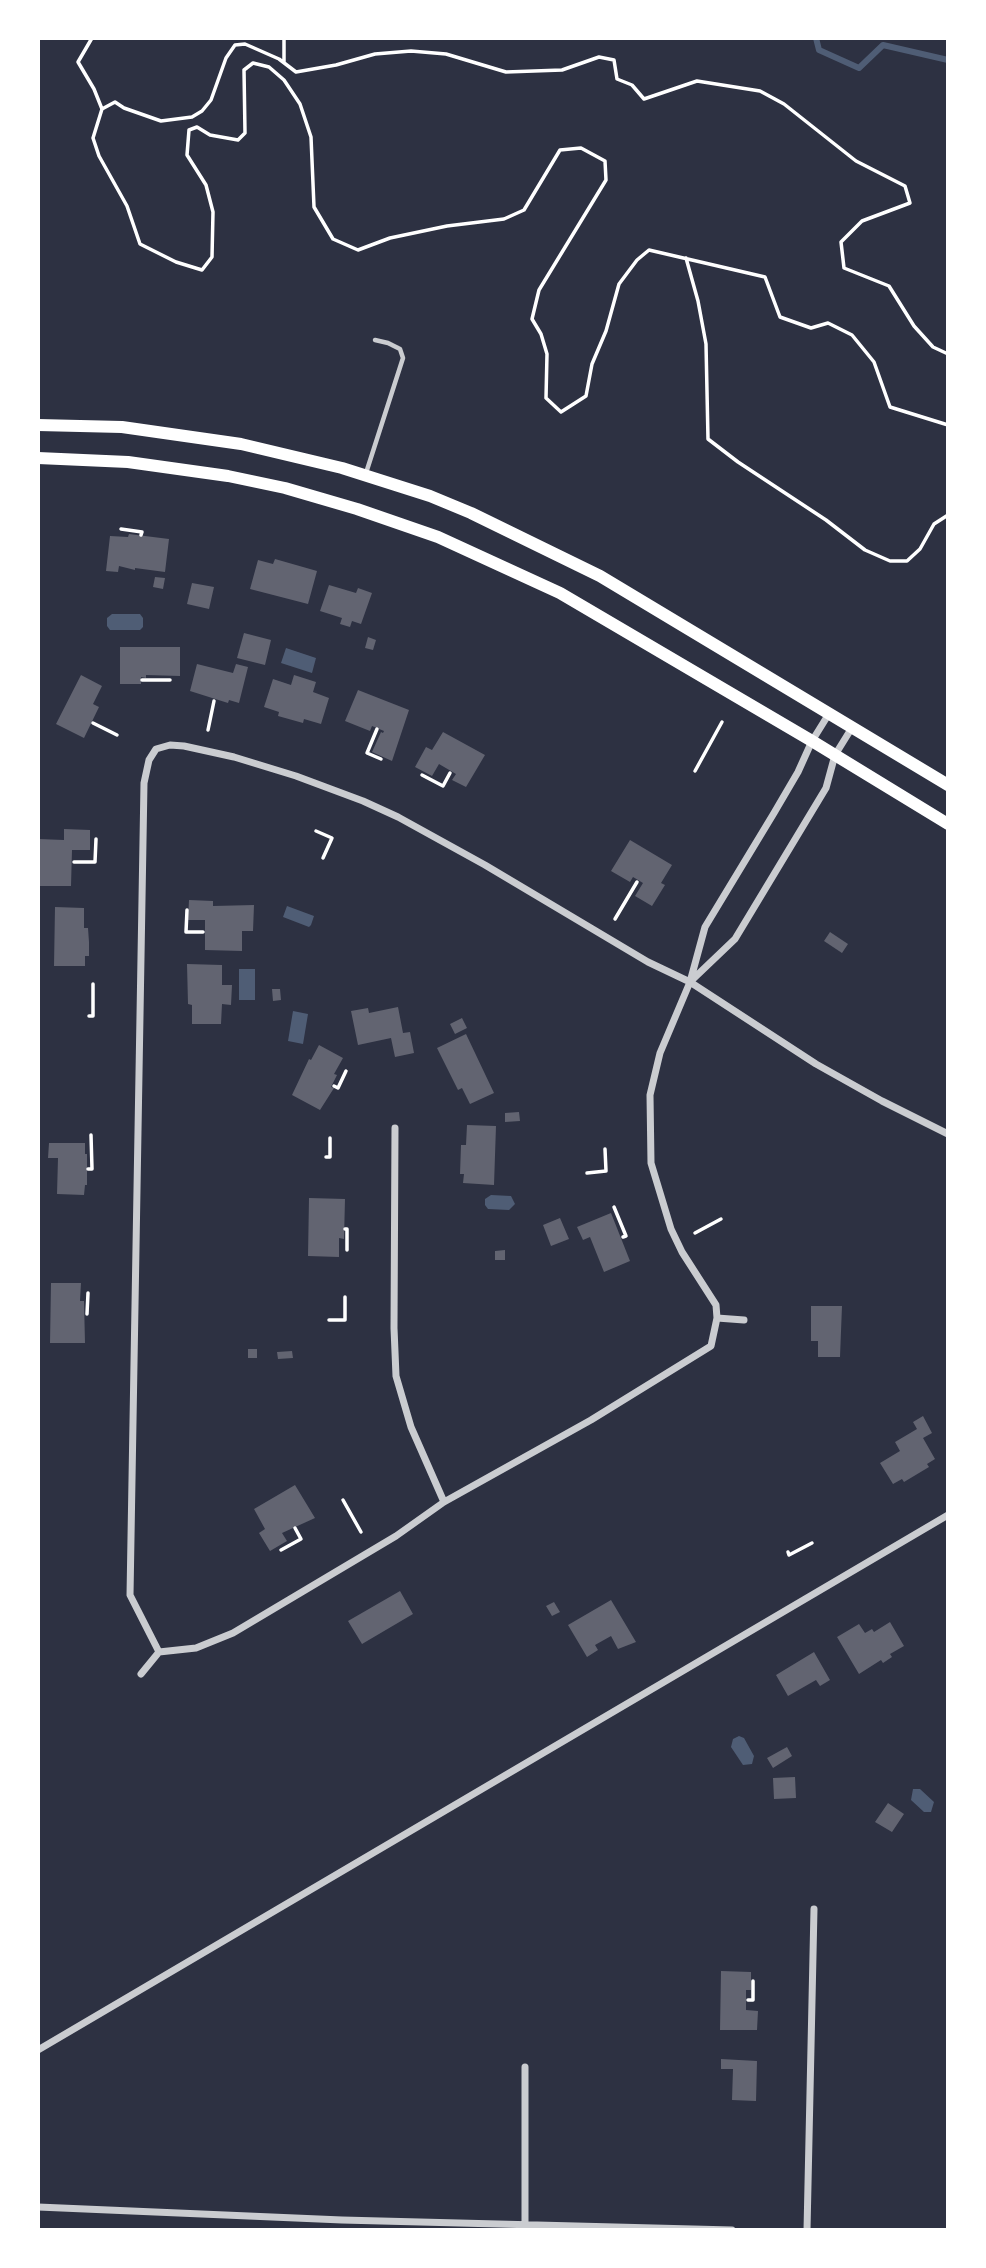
<!DOCTYPE html>
<style>
body{margin:0}
#map{position:relative;width:986px;height:2268px;overflow:hidden;background:#2d3142;font-family:"Playfair Display",serif}
canvas{display:block}
.frame{position:absolute;inset:0;border:40px solid #fff;pointer-events:none}
</style>
<div id="map">
<canvas width="986" height="2268"></canvas>
<div class="frame"></div>
</div>
<script>
const g = document.querySelector('canvas').getContext('2d');
g.lineJoin = 'round';
function fillPath(path, color) { g.fillStyle = color; g.fill(path, 'evenodd'); }
const toPath = rows => new Path2D(rows.map(r => 'M' + r).join(''));
function strokePath(path, color, width, dash) { g.strokeStyle = color; g.lineWidth = width; g.lineCap = dash ? 'butt' : 'round'; g.setLineDash(dash || []); g.stroke(path); }
fillPath(toPath([
 [112,614,140,614,143,618,143,627,140,630,110,630,107,626,107,618],
 [286,648,316,658,312,673,281,663],
 [287,906,314,916,311,925,309,927,283,917],
 [239,969,255,969,255,1000,239,1000],
 [293,1011,308,1014,303,1044,288,1041],
 [491,1195,511,1196,515,1204,509,1210,488,1209,485,1205,485,1199],
 [739,1736,744,1738,754,1756,752,1764,743,1765,731,1747,733,1739],
 [913,1789,920,1789,934,1802,931,1812,924,1812,911,1800]
]), '#4f5d75');
strokePath(toPath([
 [816,38,819,50,859,68,883,45,948,60]
]), '#4f5d75', 6);
fillPath(toPath([
 [129,534,169,539,165,572,135,568,135,570,119,566,118,572,106,571,110,536,128,537],
 [275,559,317,571,308,604,250,589,258,560,273,564],
 [155,577,165,578,163,589,153,587],
 [192,583,214,587,209,609,187,604],
 [329,585,356,593,358,588,372,593,361,624,352,621,350,627,340,624,342,618,320,611],
 [244,633,271,640,265,665,237,658],
 [368,637,376,640,373,650,365,648],
 [120,647,180,647,180,676,146,675,146,678,141,677,141,684,120,684],
 [197,664,233,673,236,664,248,667,239,703,229,700,228,703,190,691],
 [81,675,102,686,93,704,99,707,84,738,56,724],
 [294,675,316,682,313,692,329,698,321,724,304,719,303,723,278,716,279,712,264,707,273,679,291,685],
 [358,690,409,710,392,761,372,752,381,732,383,733,384,731,372,726,370,731,345,721],
 [443,732,485,755,466,787,452,780,456,774,439,764,432,776,415,767,426,747,432,750],
 [64,829,90,830,90,850,72,850,71,886,38,886,38,839,64,840],
 [630,840,672,865,661,883,665,885,652,906,635,896,643,883,633,877,630,882,611,871],
 [189,900,213,901,213,906,254,905,253,931,242,931,242,951,205,950,205,920,188,920],
 [55,907,84,908,84,928,88,928,89,942,89,956,85,956,85,966,54,966],
 [830,932,848,944,842,953,824,941],
 [187,964,222,965,222,985,232,985,231,1005,222,1004,221,1024,192,1024,192,1005,188,1004],
 [272,989,280,989,281,1000,273,1001],
 [398,1007,403,1033,410,1032,414,1053,395,1057,391,1038,358,1045,351,1011,368,1008,369,1013],
 [462,1018,467,1028,455,1034,450,1024],
 [466,1034,494,1093,470,1104,462,1088,458,1090,437,1048],
 [319,1045,343,1058,334,1074,337,1075,331,1087,334,1088,320,1110,292,1095,309,1059,311,1060],
 [519,1112,520,1121,505,1122,505,1113],
 [467,1125,496,1126,494,1185,463,1183,464,1174,460,1174,461,1145,466,1145],
 [49,1143,85,1143,85,1154,87,1154,87,1185,85,1185,84,1195,57,1194,58,1158,48,1158],
 [309,1198,345,1199,344,1239,339,1238,339,1257,308,1256],
 [611,1213,630,1261,604,1272,590,1237,583,1240,577,1227],
 [560,1218,569,1239,551,1246,543,1225],
 [505,1250,505,1260,495,1260,495,1251],
 [51,1283,81,1283,80,1301,84,1301,85,1343,50,1343],
 [811,1306,842,1306,840,1357,818,1357,818,1341,811,1341],
 [248,1349,257,1349,257,1358,248,1358],
 [292,1351,293,1358,278,1359,277,1352],
 [923,1416,932,1433,923,1438,935,1459,927,1464,929,1467,904,1482,902,1479,893,1484,880,1463,900,1451,895,1442,917,1429,913,1422],
 [295,1485,315,1518,282,1533,287,1541,270,1551,259,1533,265,1529,254,1509],
 [400,1591,413,1614,362,1644,348,1621],
 [611,1600,636,1642,618,1649,611,1636,595,1645,598,1650,587,1657,568,1625],
 [554,1602,560,1612,552,1616,546,1606],
 [890,1622,904,1646,890,1654,892,1657,883,1663,881,1660,859,1674,837,1637,859,1624,865,1633,872,1629,874,1632],
 [814,1652,830,1680,820,1686,816,1680,788,1696,776,1675],
 [787,1747,792,1756,773,1768,767,1758],
 [795,1777,796,1798,774,1799,773,1778],
 [888,1803,904,1814,892,1832,875,1822],
 [721,1971,751,1972,751,1990,746,1990,746,2010,758,2011,757,2030,720,2030],
 [721,2059,757,2061,756,2101,732,2100,733,2069,721,2069]
]), '#626471');
strokePath(toPath([
 [92,38,78,62,94,89,102,109],
 [284,38,284,62],
 [686,258,698,301,706,344,708,439,738,462,826,520,865,550,890,561,907,561,920,549,934,524,948,515],
 [948,354,933,347,914,326,889,286,844,268,841,242,862,221,910,203,905,186,856,161,784,104,760,91,697,81,644,99,632,85,617,79,614,60,599,57,562,70,506,72,446,54,411,51,375,54,336,65,296,72,279,59,245,44,235,45,226,58,211,100,202,111,192,117,161,121,124,108,115,102,102,109,93,138,99,156,127,206,140,244,176,262,202,270,212,257,213,212,206,185,187,155,189,130,197,127,210,135,238,140,245,133,244,70,253,63,269,67,284,80,300,104,311,137,314,207,333,239,358,250,390,238,447,226,504,219,524,210,560,150,581,148,605,161,606,180,539,290,532,319,541,334,547,354,546,398,561,412,586,396,592,364,606,331,619,284,637,260,649,250,765,277,780,317,811,328,828,323,852,335,874,362,890,407,948,425],
 [121,529,142,532,141,535],
 [142,680,170,680],
 [93,723,117,735],
 [377,729,367,753,381,759],
 [208,730,214,701],
 [695,771,722,722],
 [422,775,443,786,450,773],
 [316,831,332,838,323,858],
 [74,862,95,862,96,839],
 [187,910,186,932,203,932],
 [615,919,637,882],
 [89,1016,93,1016,93,984],
 [334,1086,338,1088,346,1071],
 [326,1157,330,1157,330,1138],
 [88,1169,92,1169,91,1135],
 [587,1173,606,1171,605,1149],
 [614,1207,626,1236,623,1237],
 [345,1229,347,1229,347,1250],
 [695,1233,721,1219],
 [87,1314,88,1293],
 [329,1320,345,1320,345,1297],
 [343,1500,361,1532],
 [281,1550,301,1539,295,1528],
 [788,1552,789,1555,812,1543],
 [748,2000,753,2000,753,1981]
]), '#fff', 3.5);
strokePath(toPath([
 [366,473,403,358,400,349,388,343,375,340]
]), '#caccd0', 4.5);
strokePath(toPath([
 [691,981,735,939,826,788,835,755,853,726],
 [395,1128,394,1328,396,1376,411,1427,444,1502],
 [717,1318,744,1320],
 [159,1652,130,1595,144,783,149,760,156,749,170,745,184,746,234,757,296,776,363,801,398,817,485,865,648,962,690,982,816,1064,882,1101,948,1134],
 [159,1652,196,1648,233,1633,396,1536,444,1502,591,1420,711,1346,717,1318,716,1305,682,1252,671,1229,651,1163,650,1095,660,1053,690,982,705,927,774,813,798,772,812,741,830,712],
 [141,1674,159,1652],
 [38,2050,948,1515],
 [38,2207,342,2220,732,2230],
 [525,2225,525,2067],
 [807,2230,814,1909]
]), '#caccd0', 7);
strokePath(toPath([
 [38,425,122,427,241,444,342,468,430,496,471,513,600,576,948,785],
 [38,458,128,462,228,476,285,488,357,509,438,537,560,593,812,741,948,824]
]), '#fff', 12);
</script>
